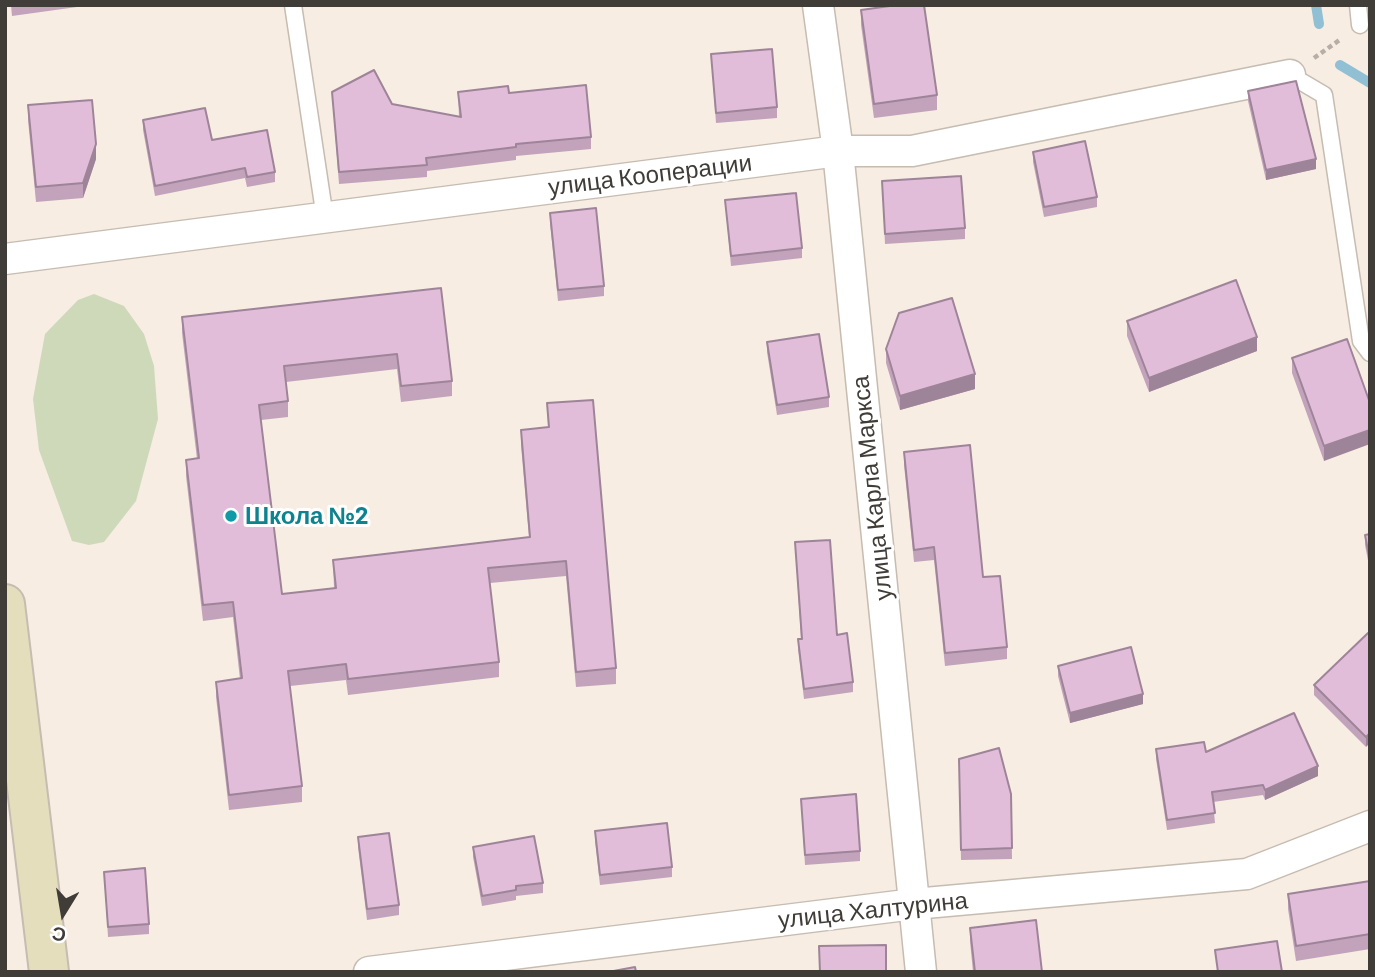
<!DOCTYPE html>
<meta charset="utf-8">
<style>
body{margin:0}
#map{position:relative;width:1375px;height:977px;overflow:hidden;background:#f7ede2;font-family:Barlow,sans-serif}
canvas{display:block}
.frame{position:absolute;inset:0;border:7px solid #403c38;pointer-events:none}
.north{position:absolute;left:28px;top:879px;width:70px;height:70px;-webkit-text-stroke:5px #fff;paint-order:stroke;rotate:191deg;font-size:19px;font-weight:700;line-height:28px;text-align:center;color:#403c38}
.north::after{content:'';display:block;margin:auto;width:24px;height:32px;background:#403c38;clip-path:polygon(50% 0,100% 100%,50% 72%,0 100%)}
</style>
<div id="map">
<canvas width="1375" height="977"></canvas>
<div class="frame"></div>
<div class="north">С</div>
</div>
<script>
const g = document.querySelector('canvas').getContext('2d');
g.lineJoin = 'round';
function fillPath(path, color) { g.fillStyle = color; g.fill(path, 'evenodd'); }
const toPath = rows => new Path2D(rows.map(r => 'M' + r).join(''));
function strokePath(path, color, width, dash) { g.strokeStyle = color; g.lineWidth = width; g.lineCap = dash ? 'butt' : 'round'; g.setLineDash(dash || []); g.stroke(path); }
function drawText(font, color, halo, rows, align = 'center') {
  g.font = font + ' Barlow,sans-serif'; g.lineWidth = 6; g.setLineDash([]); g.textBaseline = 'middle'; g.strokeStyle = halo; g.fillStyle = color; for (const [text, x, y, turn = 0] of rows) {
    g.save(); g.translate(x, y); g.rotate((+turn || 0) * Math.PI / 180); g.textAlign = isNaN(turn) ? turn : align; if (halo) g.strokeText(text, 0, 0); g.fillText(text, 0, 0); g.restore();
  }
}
fillPath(toPath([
 [94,294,124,306,144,334,154,366,158,419,136,501,104,542,89,545,72,541,39,450,33,399,45,334,78,300]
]), '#cdd9b9');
strokePath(toPath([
 [1316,5,1319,24],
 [1340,65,1370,83]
]), '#91bfd4', 10);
const lane = toPath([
 [293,5,325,218],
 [1358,5,1360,25],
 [1290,75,1324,95,1361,341,1370,353]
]);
const street = toPath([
 [818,5,838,151,921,972],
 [5,259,838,151,912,151,1290,75],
 [369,972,914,904,1247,874,1370,826]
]);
const secondary = toPath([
 [5,604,49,972]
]);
strokePath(lane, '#c6bcb1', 19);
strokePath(street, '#c6bcb1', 33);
strokePath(secondary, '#c6bcb1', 42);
strokePath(toPath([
 [1314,58,1341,39]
]), '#b7afa7', 4.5, [5, 3.5]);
strokePath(lane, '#fff', 16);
strokePath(street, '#fff', 30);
strokePath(secondary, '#e4debc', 38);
fillPath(toPath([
 [11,5,77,5,77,7,12,16],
 [861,10,937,95,937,110,874,118,861,25],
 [711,54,777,107,777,118,716,123],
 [1248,91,1316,169,1266,180,1248,101],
 [332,92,459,117,458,92,509,93,591,137,591,149,516,156,516,160,427,171,427,177,339,184],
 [28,105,96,159,83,198,36,202,28,120],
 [143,120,212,140,275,172,275,182,247,187,245,178,155,196,143,130],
 [1033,152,1097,197,1097,207,1044,217,1033,162],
 [882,181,965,228,965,239,885,244],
 [725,200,802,248,802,258,731,266],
 [550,213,604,286,604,296,558,301,550,223],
 [441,288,452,381,452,396,401,402,397,369,286,382,288,401,288,417,261,420,282,594,334,588,333,560,529,537,521,445,521,430,548,428,547,403,616,668,616,684,576,687,566,576,490,583,499,662,499,677,348,695,346,680,290,686,302,786,302,802,229,810,216,697,216,682,240,679,233,617,203,621,186,476,186,460,197,459,182,333,182,317],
 [1127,321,1257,351,1149,392,1127,336],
 [1347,339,1324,461,1292,373,1292,358],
 [767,342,829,397,829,407,777,415,767,352],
 [886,349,975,389,900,410,886,363],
 [904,452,983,577,1007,647,1007,659,945,666,934,560,914,562,904,465],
 [1370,534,1370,571,1365,545,1365,535],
 [795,542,837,635,853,682,853,692,804,699,798,649,798,639,801,639],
 [1368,633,1366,747,1314,695,1314,685],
 [1058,666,1143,704,1070,723,1058,676],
 [1156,749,1206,752,1318,776,1265,800,1263,795,1213,802,1215,823,1167,830,1156,759],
 [959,759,1011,794,1012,859,961,860],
 [801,799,860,851,860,861,805,865],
 [595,831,672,867,672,877,600,885,595,841],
 [358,837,399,905,399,915,367,920,358,847],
 [473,847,543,883,543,893,516,896,516,900,482,906,473,857],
 [104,872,149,924,149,934,108,937],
 [1370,881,1370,949,1296,961,1288,909,1288,894],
 [970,928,1042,972,973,972,970,941]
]), '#c2a3bb');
fillPath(toPath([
 [96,144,96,159,83,198,83,183],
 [1316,159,1316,169,1266,180,1266,170],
 [1257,337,1257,351,1149,392,1149,378],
 [975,374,975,389,900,410,900,396],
 [1370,430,1370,444,1324,461,1324,446],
 [1143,694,1143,704,1070,723,1070,713],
 [1370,733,1370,743,1366,747,1366,737],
 [1318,766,1318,776,1265,800,1265,790]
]), '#9e8499');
const building = toPath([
 [897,5,924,5,937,95,874,104,861,10,897,5],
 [772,49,777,107,716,113,711,54,772,49],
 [374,70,392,104,461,117,458,92,508,86,509,93,586,85,591,137,516,144,516,147,426,158,427,165,339,172,332,92,374,70],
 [1296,81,1316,159,1266,170,1248,91,1296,81],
 [92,100,96,144,83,183,36,187,28,105,92,100],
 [205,108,212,140,267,130,275,172,247,177,245,168,155,186,143,120,205,108],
 [1085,141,1097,197,1044,207,1033,152,1085,141],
 [961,176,965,228,885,234,882,181,961,176],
 [796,193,802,248,731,256,725,200,796,193],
 [596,208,604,286,558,290,550,213,596,208],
 [1236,280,1257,337,1149,378,1127,321,1236,280],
 [441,288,452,381,401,386,397,354,284,366,288,401,259,405,282,594,336,588,333,560,530,537,521,430,549,427,547,403,593,400,616,668,576,672,566,561,488,568,499,662,348,679,346,664,288,671,302,786,229,795,216,682,242,678,233,602,203,605,186,460,199,458,182,317,441,288],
 [952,298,975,374,900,396,886,349,899,313,952,298],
 [819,334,829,397,777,405,767,342,819,334],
 [1347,339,1370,403,1370,430,1324,446,1292,358,1347,339],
 [970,445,983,577,1000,576,1007,647,945,653,934,547,914,550,904,452,970,445],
 [1370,534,1370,561,1365,535,1370,534],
 [830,540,837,635,847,633,853,682,804,689,798,639,802,639,795,542,830,540],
 [1368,633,1370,634,1370,733,1366,737,1314,685,1368,633],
 [1131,647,1143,694,1070,713,1058,666,1131,647],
 [1294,713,1318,766,1265,790,1263,785,1212,792,1215,813,1167,820,1156,749,1204,742,1206,752,1294,713],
 [999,748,1011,794,1012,848,961,850,959,759,999,748],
 [856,794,860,851,805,855,801,799,856,794],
 [667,823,672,867,600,875,595,831,667,823],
 [389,833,399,905,367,909,358,837,389,833],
 [534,836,543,883,516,886,516,890,482,896,473,847,534,836],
 [145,868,149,924,108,927,104,872,145,868],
 [1370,881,1370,934,1296,946,1288,894,1370,881],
 [1036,920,1042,972,975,972,970,928,1036,920],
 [1277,941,1282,972,1218,972,1215,950,1277,941],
 [886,945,886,972,820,972,819,946,886,945],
 [635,967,636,972,608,972,635,967]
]);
fillPath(building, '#e2bdda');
strokePath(building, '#9e8499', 2);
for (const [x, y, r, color] of [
 [231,516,7,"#0f9aa8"]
]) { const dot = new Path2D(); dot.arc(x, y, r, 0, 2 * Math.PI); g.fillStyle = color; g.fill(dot); strokePath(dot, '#fff', 2.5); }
drawText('24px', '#403c38', '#fff', [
 ["улица Кооперации",650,175,-7],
 ["улица Карла Маркса",872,488,-96],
 ["улица Халтурина",873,910,-6]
]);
drawText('bold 24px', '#0d838f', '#fff', [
 ["Школа №2",245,516]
], 'left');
</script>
